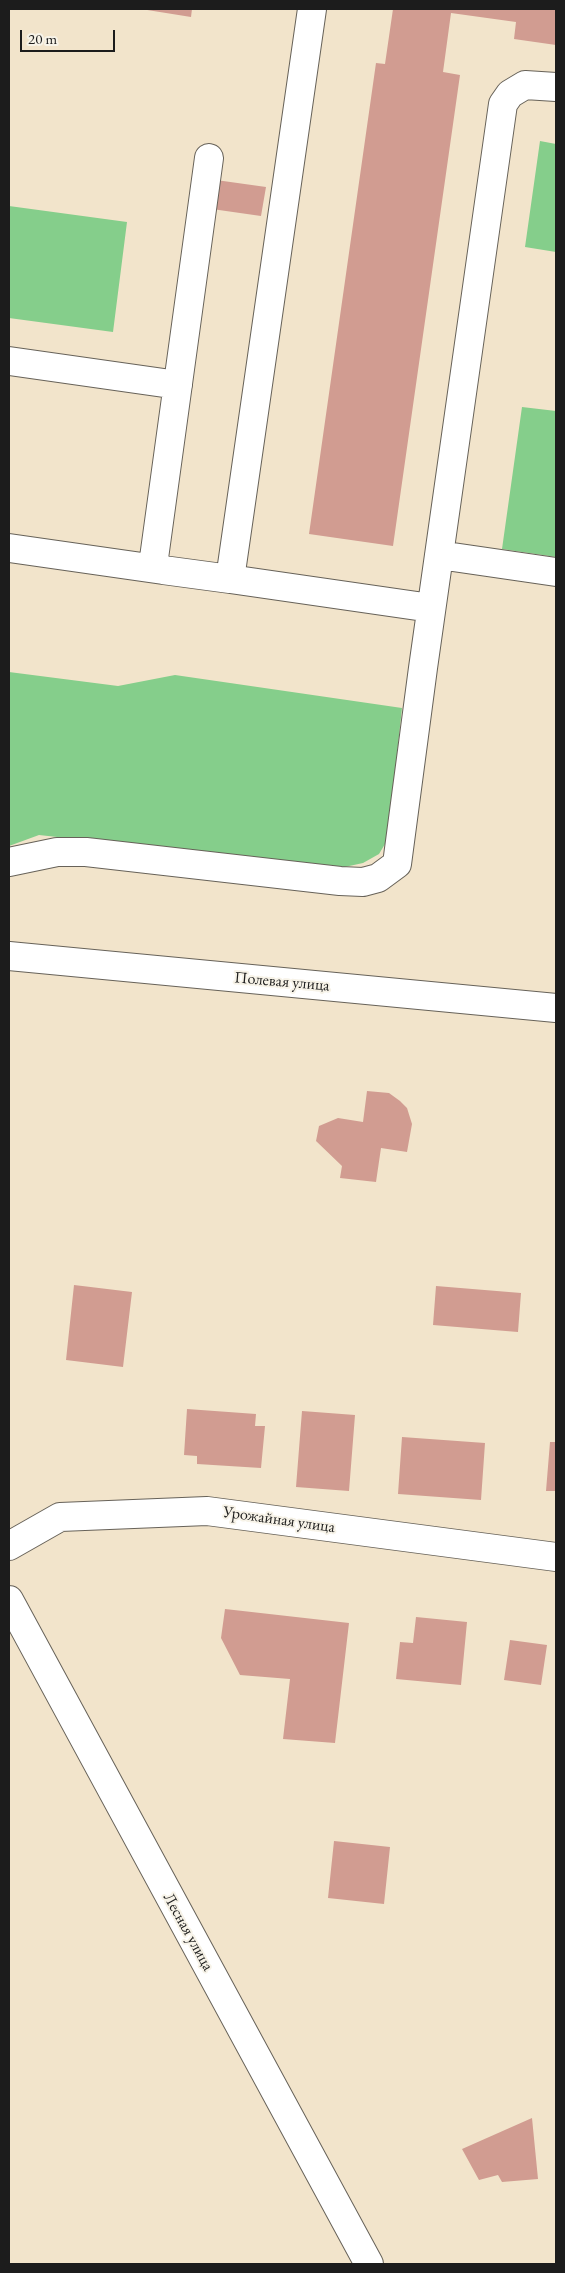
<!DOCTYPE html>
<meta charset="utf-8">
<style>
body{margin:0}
#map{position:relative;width:565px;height:2273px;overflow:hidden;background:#f2e4cb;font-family:"EB Garamond",serif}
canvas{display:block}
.frame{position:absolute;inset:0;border:10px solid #1c1c1c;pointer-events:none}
.scale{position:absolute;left:20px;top:30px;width:95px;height:22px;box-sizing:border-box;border:2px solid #1c1c1c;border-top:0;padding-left:6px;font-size:15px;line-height:18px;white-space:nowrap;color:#1c1c1c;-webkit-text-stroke:4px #f7f3e8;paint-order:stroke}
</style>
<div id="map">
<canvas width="565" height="2273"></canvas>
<div class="frame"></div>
<div class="scale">20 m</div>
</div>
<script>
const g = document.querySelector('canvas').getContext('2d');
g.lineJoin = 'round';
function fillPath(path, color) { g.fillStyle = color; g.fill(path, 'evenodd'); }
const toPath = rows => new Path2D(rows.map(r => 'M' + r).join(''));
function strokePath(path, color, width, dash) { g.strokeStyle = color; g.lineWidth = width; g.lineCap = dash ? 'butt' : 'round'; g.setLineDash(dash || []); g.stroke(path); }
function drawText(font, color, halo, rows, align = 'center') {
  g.font = font + ' "EB Garamond",serif'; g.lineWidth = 4; g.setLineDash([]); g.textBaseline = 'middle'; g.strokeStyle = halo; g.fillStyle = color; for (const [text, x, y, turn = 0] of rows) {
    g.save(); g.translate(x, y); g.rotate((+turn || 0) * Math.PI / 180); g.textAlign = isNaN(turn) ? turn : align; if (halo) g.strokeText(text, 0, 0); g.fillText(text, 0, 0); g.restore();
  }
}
fillPath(toPath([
 [540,141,556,144,556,252,525,247],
 [9,206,127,222,113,332,9,318],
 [522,407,556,411,556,557,502,549],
 [9,672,118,686,175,675,402,708,388,839,379,854,363,863,340,868,39,835,9,846]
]), '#85ce8b');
fillPath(toPath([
 [141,9,192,9,191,17],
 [393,9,556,9,556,45,514,39,516,22,451,13,443,72,460,75,393,546,309,534,376,63,385,64],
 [216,180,266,187,261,216,212,209],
 [367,1091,389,1093,400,1101,407,1108,412,1124,407,1152,381,1148,376,1182,340,1178,342,1166,316,1141,319,1126,338,1118,363,1122],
 [74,1285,132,1292,123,1367,66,1360],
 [436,1286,521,1293,518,1332,433,1325],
 [187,1409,256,1414,255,1426,265,1426,261,1468,197,1464,197,1456,184,1455],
 [302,1411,355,1415,349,1491,296,1487],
 [402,1437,485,1443,481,1500,398,1494],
 [550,1442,556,1442,556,1491,546,1491],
 [225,1609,349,1623,335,1743,283,1739,290,1679,240,1675,221,1638],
 [416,1617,467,1622,461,1685,396,1679,400,1642,413,1643],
 [510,1640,547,1645,541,1685,504,1680],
 [334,1841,390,1847,384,1904,328,1898],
 [532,2118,538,2179,502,2182,498,2175,479,2180,462,2149]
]), '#d19c91');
const minor = toPath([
 [312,9,230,579,431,608],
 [209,158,154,558,157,565,163,570,230,579],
 [9,361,178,385],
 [9,548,163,570],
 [439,555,556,572],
 [9,862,57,852,86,852,340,881,363,882,378,878,397,864,423,668,503,104,510,94,525,85,556,87],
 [9,956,556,1008],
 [9,1546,60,1517,207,1511,556,1557]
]);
const major = toPath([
 [9,1600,369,2264]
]);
strokePath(minor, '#676259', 30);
strokePath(major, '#676259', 30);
strokePath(minor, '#fff', 28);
strokePath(major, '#fff', 28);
drawText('16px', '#1c1c1c', '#f7f3e8', [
 ["Полевая улица",282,982,5],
 ["Урожайная улица",279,1520,8],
 ["Лесная улица",188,1932,61]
]);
</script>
